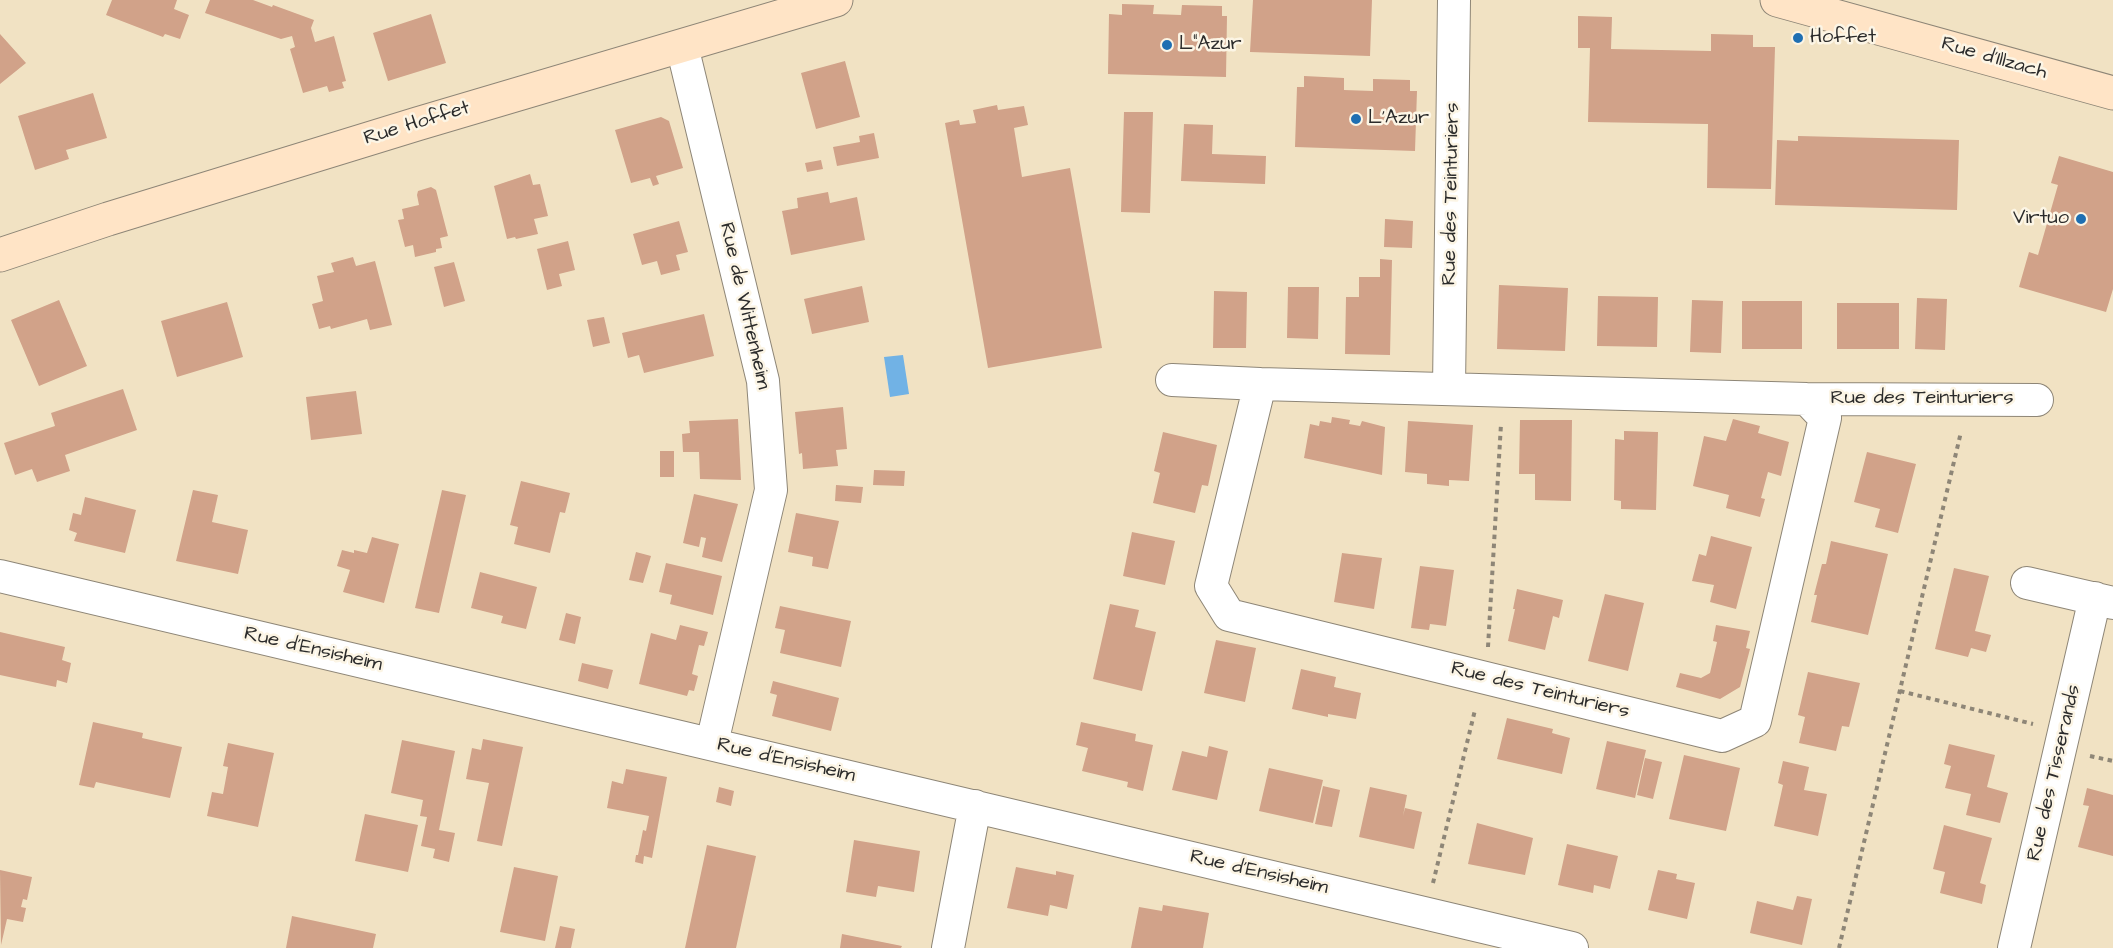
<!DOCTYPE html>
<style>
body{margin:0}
canvas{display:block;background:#f1e2c3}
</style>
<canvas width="2113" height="948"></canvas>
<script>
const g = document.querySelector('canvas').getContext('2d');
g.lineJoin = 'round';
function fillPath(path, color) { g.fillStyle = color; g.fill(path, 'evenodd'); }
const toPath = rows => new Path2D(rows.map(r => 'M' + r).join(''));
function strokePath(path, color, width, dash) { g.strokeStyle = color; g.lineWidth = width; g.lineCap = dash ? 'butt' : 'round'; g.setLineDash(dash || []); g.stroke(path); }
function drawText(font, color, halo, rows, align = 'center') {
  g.font = font + ' "Architects Daughter",sans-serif'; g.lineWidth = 5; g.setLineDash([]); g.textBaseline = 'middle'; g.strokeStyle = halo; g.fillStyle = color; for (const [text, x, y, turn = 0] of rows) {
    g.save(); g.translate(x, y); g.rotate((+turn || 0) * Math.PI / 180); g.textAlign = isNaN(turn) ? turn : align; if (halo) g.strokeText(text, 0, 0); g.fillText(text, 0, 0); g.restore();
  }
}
fillPath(toPath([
 [903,355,909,394,890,397,884,357]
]), '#71b2e5');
fillPath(toPath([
 [112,0,177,0,174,9,189,15,180,39,165,34,163,37,106,15],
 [210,0,253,0,272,7,273,5,314,20,311,28,315,42,334,36,346,81,342,82,344,88,329,92,327,86,303,93,290,49,295,47,292,36,281,39,205,13],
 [1253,0,1372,0,1370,56,1250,52],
 [1122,4,1154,5,1153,14,1181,15,1182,5,1222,6,1222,16,1227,16,1226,77,1108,74,1109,14,1122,15],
 [431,14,446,63,388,81,373,33],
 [1578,16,1612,17,1611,49,1711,51,1711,34,1753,35,1753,47,1775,47,1771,189,1707,188,1708,124,1588,122,1590,48,1578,48],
 [0,34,26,63,0,84],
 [845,61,860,117,816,129,801,73],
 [1304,76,1344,78,1344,90,1373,91,1373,79,1410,80,1410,91,1417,91,1415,151,1295,147,1297,87,1304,87],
 [93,93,107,138,66,150,69,159,35,170,18,116],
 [997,105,998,110,1024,106,1028,125,1014,128,1022,177,1070,168,1102,348,988,368,945,123,959,120,960,125,976,123,973,110],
 [1124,112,1153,112,1150,213,1121,212],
 [661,117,669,121,683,168,656,176,659,184,653,186,650,178,631,183,615,130],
 [1184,124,1213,125,1212,154,1266,156,1265,184,1181,181],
 [874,133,879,158,837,166,833,147,860,142,859,136],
 [1798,136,1959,140,1957,210,1775,205,1777,140,1798,141],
 [2059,156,2113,172,2113,289,2106,312,2019,287,2029,252,2038,255,2058,185,2051,183],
 [821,160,823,169,807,172,805,163],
 [530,174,533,185,540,184,548,216,534,219,538,234,516,239,515,237,507,239,494,186],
 [431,187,436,190,448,236,440,238,442,248,436,249,436,252,415,257,413,245,405,247,398,220,404,219,402,209,419,205,417,195,418,191],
 [828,192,830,203,857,197,865,240,791,255,782,211,798,208,797,198],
 [1385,219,1413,221,1412,248,1384,247],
 [679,221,688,252,676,255,680,270,661,275,657,261,642,265,633,234],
 [568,241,575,270,559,274,562,286,547,290,537,249],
 [353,257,356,266,375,261,392,325,370,330,367,319,331,329,330,326,319,329,312,304,323,301,317,276,334,272,331,263],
 [1380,259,1392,260,1390,355,1345,354,1346,297,1359,297,1359,277,1380,277],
 [454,262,465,301,444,307,434,267],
 [1499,285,1568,288,1565,351,1497,349],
 [862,286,869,322,812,334,804,299],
 [1288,287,1319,287,1318,339,1287,338],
 [1214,291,1247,292,1246,348,1213,348],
 [1598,296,1658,297,1657,347,1597,346],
 [1917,298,1947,299,1945,350,1915,349],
 [59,300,87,366,39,386,11,320],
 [1692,300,1723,301,1721,353,1690,352],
 [1742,301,1802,301,1802,349,1742,349],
 [227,302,243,357,177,377,161,321],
 [1837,303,1899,303,1899,349,1837,349],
 [704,314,714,356,644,373,639,355,628,358,622,333],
 [604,317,610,343,593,347,587,320],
 [123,389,137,430,65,455,70,471,37,482,32,469,15,475,4,443,55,426,51,413],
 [356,391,362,434,311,440,306,397],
 [843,407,847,449,836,450,838,466,803,469,802,453,799,454,795,412],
 [1332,417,1350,420,1349,424,1360,426,1362,421,1385,427,1382,475,1304,458,1310,424,1319,426,1320,421,1331,423],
 [738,419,741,480,700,479,699,452,683,452,682,434,690,433,689,421],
 [1733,419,1760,426,1758,433,1789,442,1781,476,1768,472,1761,498,1765,499,1760,517,1726,508,1729,495,1693,486,1704,436,1726,441],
 [1520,420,1572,420,1571,501,1535,500,1535,474,1519,474],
 [1408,421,1473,425,1469,481,1449,480,1449,486,1427,484,1427,474,1405,472],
 [1624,431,1658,432,1656,510,1621,509,1621,501,1614,500,1615,439,1624,440],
 [1163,432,1217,445,1208,486,1202,485,1195,513,1153,503,1160,473,1154,471],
 [660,451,674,451,674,477,660,477],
 [1867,452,1916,464,1898,533,1875,527,1880,509,1854,502],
 [874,470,905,471,904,486,873,485],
 [521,481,570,493,565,513,560,512,550,553,514,544,518,527,510,525],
 [836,485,863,487,861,503,835,501],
 [193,490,218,495,212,522,248,530,238,574,176,561],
 [442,490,466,495,439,613,415,608],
 [694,494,738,504,722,562,702,557,706,538,701,537,699,547,683,543],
 [85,497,136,510,125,553,74,541,77,533,69,530,73,513,81,515],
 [796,513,839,521,828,569,812,566,813,557,788,552],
 [1132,532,1175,541,1165,585,1123,576],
 [1711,536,1752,547,1736,609,1710,602,1714,585,1692,581,1699,554,1706,556],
 [372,537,399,544,384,603,343,592,350,570,337,566,342,550,354,553,354,550,367,553],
 [1831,541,1888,554,1868,635,1811,622,1817,595,1814,595,1822,564,1826,564],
 [636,552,651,556,643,583,629,580],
 [1342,553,1382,558,1374,609,1334,602],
 [666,563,722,576,713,615,670,604,672,595,659,592],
 [1420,566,1454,570,1446,626,1430,624,1429,630,1411,628],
 [1954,568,1989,576,1975,631,1991,635,1986,652,1971,648,1968,657,1935,649],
 [480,572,537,587,526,629,501,623,503,616,471,608],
 [1517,589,1563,600,1559,618,1553,616,1545,650,1508,641,1515,609,1513,609],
 [1605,594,1644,603,1628,671,1588,661],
 [1110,604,1139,610,1135,627,1156,632,1142,691,1093,679],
 [780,606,851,621,841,667,780,653,785,630,775,628],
 [566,613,581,617,575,644,559,640],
 [680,625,708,632,704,646,699,645,692,674,698,676,694,691,689,690,687,696,639,684,651,633,676,640],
 [1716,625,1750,631,1746,648,1750,649,1740,687,1720,699,1676,687,1680,673,1701,678,1710,673,1717,642,1713,641],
 [0,632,65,647,62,660,71,663,67,683,57,680,56,687,0,675],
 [1216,640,1256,648,1245,702,1204,693],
 [582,663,613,670,608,689,578,681],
 [1301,669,1336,677,1334,687,1361,693,1356,719,1328,714,1328,717,1292,709],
 [1808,672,1860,683,1849,727,1842,726,1836,751,1799,743,1805,717,1798,715],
 [773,681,839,698,831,731,772,716,777,695,770,693],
 [1507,718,1553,729,1552,733,1570,738,1562,774,1497,759],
 [93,722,143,733,142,738,182,747,170,798,96,782,94,788,79,785],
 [1081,722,1136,734,1135,741,1153,745,1143,791,1127,787,1128,782,1082,771,1088,748,1076,745],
 [483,739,523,747,502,846,477,841,489,783,466,779,472,748,481,750],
 [402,740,455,751,439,830,455,833,449,862,433,858,435,849,421,846,427,817,420,816,423,800,391,793],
 [1607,741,1646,750,1635,798,1596,789],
 [228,743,274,753,258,827,207,816,212,792,223,794,228,767,223,766],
 [1949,744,1995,755,1987,787,2008,793,2000,823,1966,815,1971,794,1945,788,1951,766,1944,764],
 [1209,746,1228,751,1217,800,1172,790,1182,751,1207,757],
 [1684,755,1740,768,1726,831,1669,819],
 [1645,758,1662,762,1653,799,1637,795],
 [1783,761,1809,767,1804,790,1827,794,1818,836,1774,826,1783,785,1778,783],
 [1269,768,1323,780,1313,823,1259,811],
 [626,769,667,777,652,858,644,856,643,864,635,862,636,855,638,855,643,830,646,831,649,816,607,808,612,781,623,784],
 [1323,786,1340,790,1332,827,1315,824],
 [719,787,734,791,731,806,716,802],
 [1370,787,1407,795,1403,816,1405,808,1422,812,1414,849,1359,837],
 [2087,788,2113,795,2113,856,2078,847,2089,806,2083,805],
 [365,814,418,825,408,872,355,861],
 [1477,823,1533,838,1525,875,1468,864],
 [1944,825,1992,838,1980,883,1986,885,1982,904,1940,893,1945,872,1933,869],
 [854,840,920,851,914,892,878,886,876,897,846,892],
 [1567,844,1618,856,1610,889,1594,885,1593,893,1558,885],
 [707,845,756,856,736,948,685,948],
 [514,867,558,876,545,941,500,932],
 [1016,867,1056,875,1056,871,1074,875,1067,909,1050,905,1048,916,1007,908],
 [0,870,32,877,27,900,23,899,21,907,26,908,23,922,7,919,1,945],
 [1658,870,1677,874,1676,879,1695,883,1687,919,1648,910],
 [1797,896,1812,899,1802,945,1750,933,1757,901,1793,910],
 [1163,905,1209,913,1203,948,1131,948,1139,907,1162,911],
 [292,916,376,934,373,948,286,948],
 [560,926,575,929,571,948,555,948],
 [842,934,902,946,901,948,840,948]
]), '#d1a289');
const street = toPath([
 [682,46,763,381,771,490,712,743],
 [1172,380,1260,384],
 [1449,388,1454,0],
 [1807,399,1825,418,1755,721,1722,736,1229,615,1211,586,1260,384,1807,399,2037,400],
 [0,576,1572,948],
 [2027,583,2113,603],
 [948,948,975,806],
 [2014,948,2095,598]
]);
const secondary = toPath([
 [1777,0,2113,93],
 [0,255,108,219,417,124,836,0]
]);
strokePath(street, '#8e8677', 34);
strokePath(secondary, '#8e8677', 35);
strokePath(toPath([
 [1488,647,1501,424],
 [1900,691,2033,724],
 [2090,756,2113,761],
 [1433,883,1475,710],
 [1839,948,1961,432]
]), '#8e8677', 4, [4.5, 4.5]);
strokePath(street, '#fff', 32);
strokePath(secondary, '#ffe4c6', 33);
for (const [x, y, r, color] of [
 [1798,38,6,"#1f6fb2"],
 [1167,45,6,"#1f6fb2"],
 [1356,119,6,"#1f6fb2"],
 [2081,219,6,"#1f6fb2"]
]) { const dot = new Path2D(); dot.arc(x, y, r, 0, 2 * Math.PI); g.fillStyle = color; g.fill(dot); strokePath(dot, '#fcf5e5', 2); }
drawText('20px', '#2b2b2b', '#fcf5e5', [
 ["Hoffet",1810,38],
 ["L\"Azur",1179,45],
 ["L'Azur",1368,119],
 ["Virtuo",2069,219,"right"]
], 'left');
drawText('20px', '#2b2b2b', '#fcf5e5', [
 ["Rue d'Illzach",1994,59,16],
 ["Rue Hoffet",417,124,-17],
 ["Rue des Teinturiers",1452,194,-89],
 ["Rue de Wittenheim",744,306,77],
 ["Rue des Teinturiers",1922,399],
 ["Rue d'Ensisheim",313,650,13],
 ["Rue des Teinturiers",1540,691,14],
 ["Rue d'Ensisheim",786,761,13],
 ["Rue des Tisserands",2055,773,-77],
 ["Rue d'Ensisheim",1259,873,13]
]);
</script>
